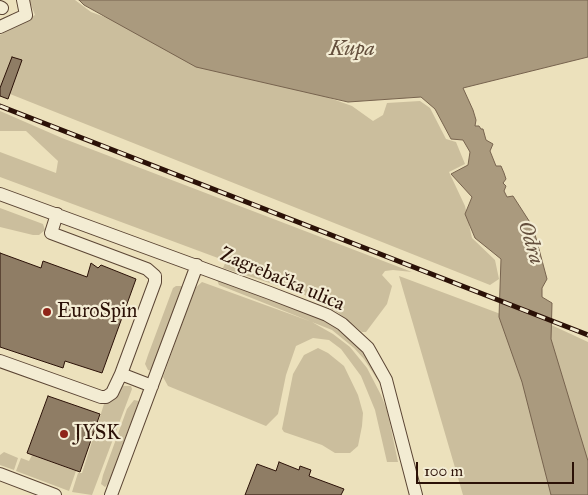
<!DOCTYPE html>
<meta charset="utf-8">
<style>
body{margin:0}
#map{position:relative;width:588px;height:495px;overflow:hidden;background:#ece1bc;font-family:"IM FELL Great Primer",serif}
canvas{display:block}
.scale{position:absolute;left:416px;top:462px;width:158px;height:22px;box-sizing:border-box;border:2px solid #2b1107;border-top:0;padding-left:6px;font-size:15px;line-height:18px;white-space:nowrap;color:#2b1107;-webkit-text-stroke:4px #f3ecd3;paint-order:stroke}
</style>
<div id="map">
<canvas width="588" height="495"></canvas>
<div class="scale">100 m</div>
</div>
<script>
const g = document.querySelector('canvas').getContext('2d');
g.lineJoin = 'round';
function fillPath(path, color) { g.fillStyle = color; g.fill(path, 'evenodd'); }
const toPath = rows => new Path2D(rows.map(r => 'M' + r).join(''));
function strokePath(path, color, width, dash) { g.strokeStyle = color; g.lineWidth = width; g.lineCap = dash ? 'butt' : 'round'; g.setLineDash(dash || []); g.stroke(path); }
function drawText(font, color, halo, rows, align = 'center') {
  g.font = font + ' "IM FELL Great Primer",serif'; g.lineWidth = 4.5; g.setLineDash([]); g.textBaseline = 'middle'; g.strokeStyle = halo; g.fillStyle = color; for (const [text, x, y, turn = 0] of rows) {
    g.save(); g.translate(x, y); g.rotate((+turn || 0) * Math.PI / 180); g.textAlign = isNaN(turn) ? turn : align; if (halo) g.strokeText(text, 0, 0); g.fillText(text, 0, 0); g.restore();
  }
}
fillPath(toPath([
 [29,0,75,0,91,12,352,106,373,121,383,115,387,103,420,101,430,108,446,139,456,142,465,164,449,172,465,206,472,238,495,260,499,279,490,285,0,90,0,35,35,15],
 [0,111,62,138,412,272,393,270,385,271,382,275,392,286,387,304,366,332,362,332,337,312,301,293,223,268,226,261,0,177,0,152,56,173,58,161,26,131,0,131],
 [0,208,43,224,45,230,39,235,33,235,0,227],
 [399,276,506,316,559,495,463,495],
 [217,280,313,315,335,326,352,339,366,354,379,378,377,379,364,359,354,348,332,330,219,285],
 [202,282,312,322,333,334,350,347,367,368,381,395,387,410,398,462,387,462,375,410,361,376,341,349,329,340,313,338,296,346,286,375,278,414,266,426,168,386,163,377,195,288],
 [176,286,182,286,151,371,148,370,145,364,148,355,173,288],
 [547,323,588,342,588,462,549,346],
 [318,348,328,353,344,366,358,395,363,413,362,426,358,446,350,453,335,453,322,445,284,432,282,429,293,374,304,355],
 [123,386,131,386,132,389,92,495,72,492,78,473,82,473,104,404,110,401],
 [134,400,139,401,108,484,105,487,101,484,103,475,127,409],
 [4,452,18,458,14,470,0,465,0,455],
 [32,455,76,471,69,491,16,471,21,458,29,461]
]), '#cbbe9d');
const water = toPath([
 [79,0,588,0,588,57,463,88,473,110,476,120,475,126,479,126,481,129,483,129,486,140,493,144,490,151,496,166,501,166,504,173,506,179,503,183,506,186,504,191,507,197,513,196,533,227,547,279,542,288,542,297,552,303,551,339,588,461,588,495,551,495,522,382,499,317,501,259,475,238,465,214,472,197,451,174,468,165,470,152,463,140,451,139,435,109,421,97,348,102,196,67,84,5,79,0]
]);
fillPath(water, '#aa9a7e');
strokePath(water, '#77634e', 1);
const building = toPath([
 [12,57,22,60,8,99,0,96,0,88,12,57],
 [0,253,41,268,43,261,87,277,91,263,98,268,101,265,136,279,102,373,65,361,63,368,0,347,0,253],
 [48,396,100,414,80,472,27,453,48,396],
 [279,462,299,470,300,466,311,470,309,476,344,489,341,495,245,495,257,464,276,471,279,462]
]);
fillPath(building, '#8f7d65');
strokePath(building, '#2b1107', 1);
const minor = toPath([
 [0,7,2,8],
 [0,27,26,15,23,0],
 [0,194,270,293,327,315,342,324,368,348,386,380,416,495],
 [57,214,51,233,147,269,155,276,155,282,121,374],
 [0,361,101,397,106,397,112,393,121,374,152,386],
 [0,474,55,495],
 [111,495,197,265]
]);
strokePath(minor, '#5b4534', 14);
strokePath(minor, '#f3ecd3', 12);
const rail = toPath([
 [0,106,588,335]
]);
strokePath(rail, '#2b1107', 5);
strokePath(rail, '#f3ecd3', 3, [9]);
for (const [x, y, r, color] of [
 [47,312,5,"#8f2418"],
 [64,434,5,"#8f2418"]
]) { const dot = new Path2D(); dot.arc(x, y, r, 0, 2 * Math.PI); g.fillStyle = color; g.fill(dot); strokePath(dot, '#f3ecd3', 2); }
drawText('20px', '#2b1107', '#f3ecd3', [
 ["Zagrebačka ulica",282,280,23]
]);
drawText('20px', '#2b1107', '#f3ecd3', [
 ["EuroSpin",57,312],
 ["JYSK",74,434]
], 'left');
drawText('italic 21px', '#644f3d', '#f3ecd3', [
 ["Kupa",352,50],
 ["Odra",530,243,73]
]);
</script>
